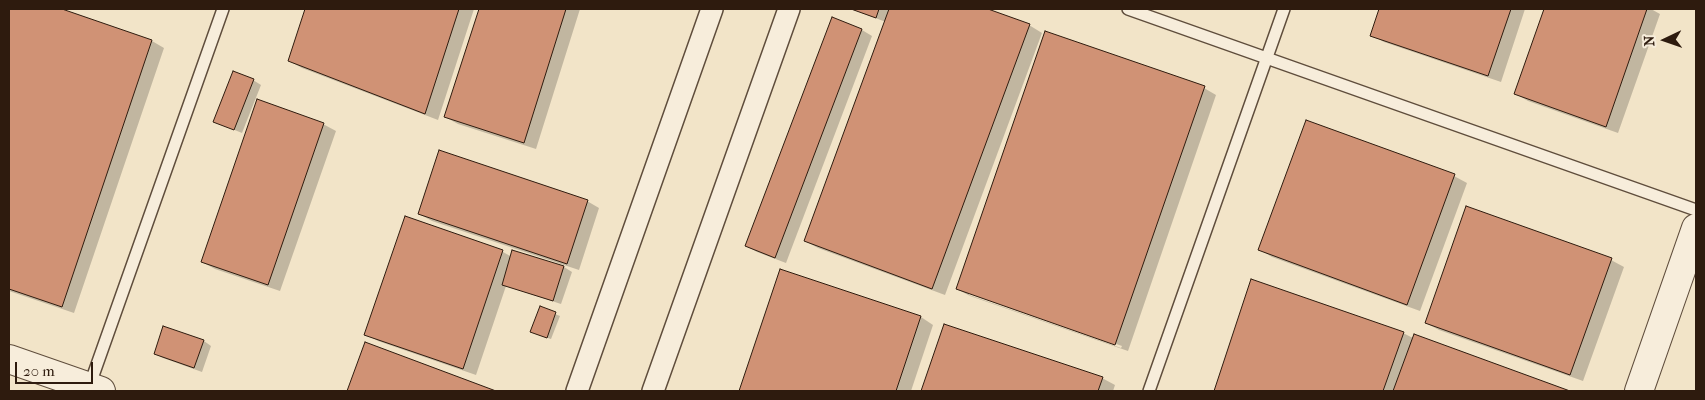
<!DOCTYPE html>
<style>
body{margin:0}
#map{position:relative;width:1705px;height:400px;overflow:hidden;background:#f2e4c8;font-family:"IM FELL French Canon",serif}
canvas{display:block}
.frame{position:absolute;inset:0;border:10px solid #2e1b0e;pointer-events:none}
.north{position:absolute;left:1640px;top:15px;width:50px;height:50px;-webkit-text-stroke:4px #f7eddb;paint-order:stroke;rotate:267deg;font-size:14px;font-weight:700;line-height:20px;text-align:center;color:#2e1b0e}
.north::after{content:'';display:block;margin:auto;width:18px;height:22px;background:#2e1b0e;clip-path:polygon(50% 0,100% 100%,50% 72%,0 100%)}
.scale{position:absolute;left:15px;top:362px;width:78px;height:22px;box-sizing:border-box;border:2px solid #2e1b0e;border-top:0;padding-left:6px;font-size:15px;line-height:18px;white-space:nowrap;color:#2e1b0e;-webkit-text-stroke:4px #f7eddb;paint-order:stroke}
</style>
<div id="map">
<canvas width="1705" height="400"></canvas>
<div class="frame"></div>
<div class="north">N</div>
<div class="scale">20 m</div>
</div>
<script>
const g = document.querySelector('canvas').getContext('2d');
g.lineJoin = 'round';
function fillPath(path, color) { g.fillStyle = color; g.fill(path, 'evenodd'); }
const toPath = rows => new Path2D(rows.map(r => 'M' + r).join(''));
function strokePath(path, color, width, dash) { g.strokeStyle = color; g.lineWidth = width; g.lineCap = dash ? 'butt' : 'round'; g.setLineDash(dash || []); g.stroke(path); }
fillPath(toPath([
 [9,9,58,9,152,41,164,48,74,313,9,291],
 [307,9,474,9,438,120,302,68,289,61],
 [480,9,580,9,536,149,458,124,445,117],
 [851,9,984,9,1029,25,1042,33,945,295,818,248,805,241,886,22],
 [1380,9,1525,9,1501,82,1384,42,1371,35],
 [1546,9,1651,9,1660,14,1618,133,1528,101,1516,94],
 [862,30,872,36,786,263,757,252,746,246],
 [253,80,261,85,242,133,215,122],
 [1204,88,1216,95,1128,351,970,296,957,289],
 [969,293,1122,346,1121,348,969,295],
 [323,124,336,131,280,291,215,269,202,262],
 [1454,176,1467,183,1420,311,1272,257,1260,250],
 [587,201,599,208,579,270,432,221,419,214],
 [406,218,503,252,512,257,513,252,564,267,572,272,561,304,506,286,476,375,378,341,366,334],
 [1611,260,1624,267,1583,381,1439,330,1426,323],
 [781,270,921,317,933,325,911,391,740,391],
 [1252,281,1403,333,1413,338,1414,336,1567,391,1216,391],
 [540,308,560,316,551,339,535,334],
 [945,325,1102,378,1115,385,1113,391,923,391],
 [204,341,211,346,202,372,163,358,155,354],
 [366,344,493,391,348,391]
]), '#0003');
const building = toPath([
 [9,9,62,9,152,40,62,307,9,289,9,9],
 [305,9,459,9,425,114,288,61,305,9],
 [479,9,566,9,524,143,444,117,479,9],
 [851,9,879,9,876,18,851,9],
 [889,9,988,9,1030,24,932,289,804,241,889,9],
 [1379,9,1511,9,1488,76,1370,36,1379,9],
 [1544,9,1647,9,1606,127,1514,94,1544,9],
 [832,17,862,29,775,258,745,246,832,17],
 [1045,31,1205,86,1115,345,956,289,1045,31],
 [233,71,254,79,234,130,213,122,233,71],
 [257,99,324,123,268,285,201,262,257,99],
 [1306,120,1455,174,1407,305,1258,250,1306,120],
 [439,150,588,200,567,264,418,214,439,150],
 [1466,206,1612,258,1570,375,1425,323,1466,206],
 [405,216,503,250,463,369,364,335,405,216],
 [512,250,564,266,553,301,502,285,512,250],
 [780,269,921,316,896,391,739,391,780,269],
 [1251,279,1404,332,1383,391,1214,391,1251,279],
 [540,306,556,312,547,338,530,332,540,306],
 [944,324,1103,377,1098,391,921,391,944,324],
 [163,326,204,340,194,368,154,354,163,326],
 [1414,334,1570,391,1393,391,1414,334],
 [365,342,496,391,347,391,365,342]
]);
fillPath(building, '#d09275');
strokePath(building, '#2e1b0e', 1);
const service = toPath([
 [1128,9,1696,210],
 [89,387,223,9],
 [1149,391,1284,9]
]);
const minor = toPath([
 [577,391,712,9],
 [653,391,789,9]
]);
const tertiary = toPath([
 [9,359,101,391],
 [1639,391,1696,228]
]);
strokePath(service, '#5f4d3c', 14);
strokePath(minor, '#5f4d3c', 24);
strokePath(tertiary, '#5f4d3c', 30);
strokePath(service, '#f7eddb', 11);
strokePath(minor, '#f7eddb', 21);
strokePath(tertiary, '#f7eddb', 28);
</script>
